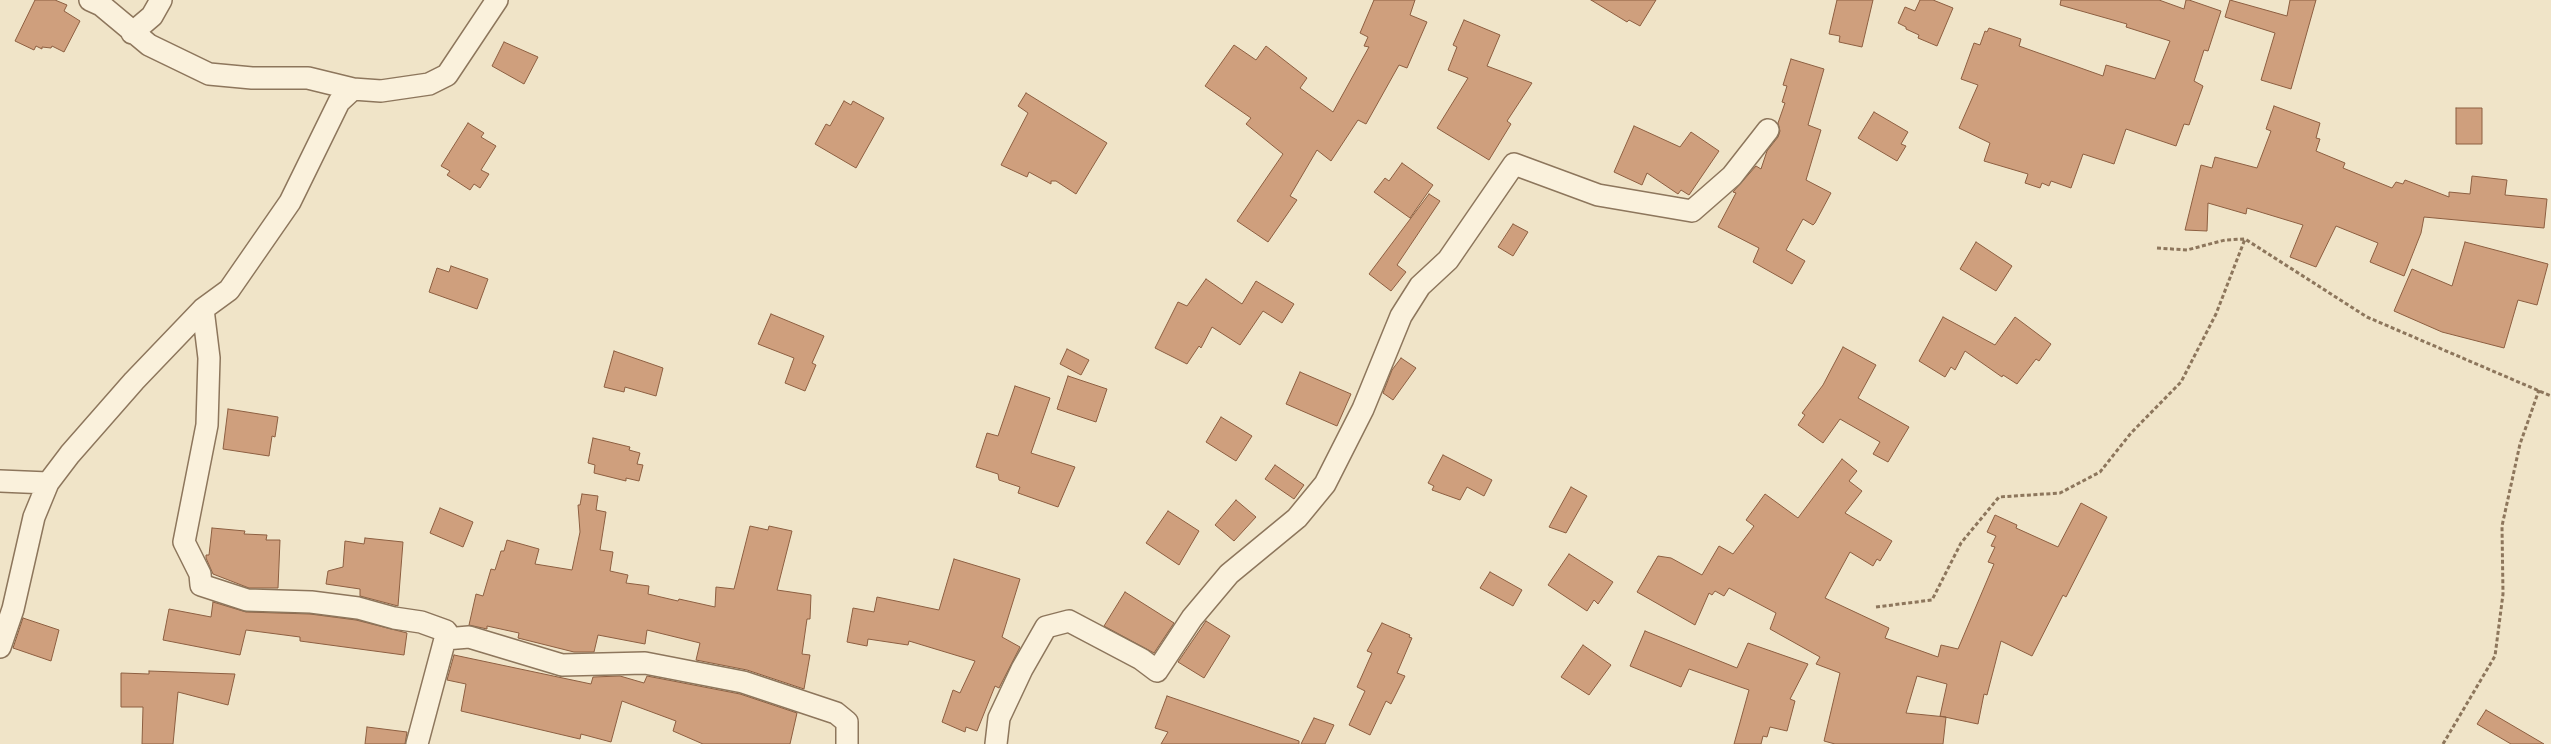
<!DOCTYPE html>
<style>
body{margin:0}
canvas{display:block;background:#f0e4c8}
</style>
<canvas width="2551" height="744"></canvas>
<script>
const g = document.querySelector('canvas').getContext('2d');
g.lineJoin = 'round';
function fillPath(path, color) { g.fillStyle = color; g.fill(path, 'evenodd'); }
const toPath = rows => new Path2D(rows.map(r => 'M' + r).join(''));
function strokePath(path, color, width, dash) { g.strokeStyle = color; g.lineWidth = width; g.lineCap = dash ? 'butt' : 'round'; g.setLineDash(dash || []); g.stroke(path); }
const building = toPath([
 [35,0,55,0,67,5,64,11,80,21,64,52,52,46,51,48,42,47,42,49,36,46,34,50,15,41,35,0],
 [1374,0,1415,0,1410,15,1427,22,1407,68,1399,65,1366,124,1358,120,1331,161,1317,150,1290,196,1297,200,1268,242,1237,221,1283,154,1246,124,1251,118,1205,86,1234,45,1256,60,1266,46,1307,78,1300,88,1333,112,1369,47,1364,46,1368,37,1360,33,1374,0],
 [1591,0,1656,0,1640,26,1629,20,1627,22,1591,0],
 [1837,0,1873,0,1862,47,1839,42,1840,36,1829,34,1837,0],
 [1920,0,1933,0,1953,8,1937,46,1918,38,1919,35,1906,29,1906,27,1898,23,1905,7,1915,11,1920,0],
 [2061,0,2159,0,2184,9,2186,0,2189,0,2221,11,2208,51,2204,50,2194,81,2203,86,2189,125,2184,124,2176,146,2126,129,2114,164,2083,154,2071,188,2051,181,2049,186,2042,183,2040,188,2025,183,2028,174,1984,161,1990,143,1959,128,1978,85,1961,79,1974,43,1980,45,1985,31,1987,32,1989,28,2021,39,2019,46,2103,76,2106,65,2155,79,2170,41,2126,27,2127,24,2060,5,2061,0],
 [2230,0,2287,16,2290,0,2316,0,2291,89,2261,80,2275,33,2225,17,2230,0],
 [1464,20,1500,35,1487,66,1532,83,1507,121,1511,124,1489,160,1437,128,1468,78,1448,70,1457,47,1453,45,1464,20],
 [504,42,538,57,524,84,492,66,504,42],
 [1791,59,1824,69,1808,125,1821,130,1806,180,1831,193,1815,223,1813,225,1803,219,1786,250,1805,261,1792,284,1753,262,1759,248,1718,227,1736,193,1733,192,1756,166,1761,169,1767,151,1778,137,1780,131,1778,123,1785,103,1782,102,1787,86,1783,85,1791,59],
 [1026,93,1107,143,1076,194,1056,181,1051,181,1051,184,1029,172,1027,177,1001,165,1028,113,1018,106,1026,93],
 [844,101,851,105,853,101,884,118,856,168,815,144,826,124,830,126,844,101],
 [2274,106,2320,123,2316,138,2320,139,2316,151,2345,163,2343,168,2392,188,2396,182,2403,184,2405,180,2449,197,2449,192,2470,194,2472,176,2507,180,2505,195,2547,199,2544,228,2424,217,2421,233,2404,276,2370,262,2378,243,2336,226,2316,267,2290,257,2303,225,2247,208,2246,214,2208,203,2207,231,2185,230,2201,165,2212,168,2215,157,2257,168,2271,131,2266,129,2274,106],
 [2456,108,2482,108,2482,144,2456,144,2456,108],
 [1874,112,1908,132,1901,144,1906,146,1897,161,1858,138,1874,112],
 [468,123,484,133,481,137,496,146,481,170,489,174,480,188,474,184,470,190,447,175,450,171,441,166,468,123],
 [1634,126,1680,147,1691,132,1719,151,1689,195,1681,190,1678,194,1647,173,1642,185,1614,172,1634,126],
 [1402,163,1433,185,1410,218,1374,192,1385,178,1389,181,1402,163],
 [1429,194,1440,201,1397,265,1406,272,1391,291,1369,274,1429,194],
 [1513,224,1528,232,1513,256,1498,247,1513,224],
 [1976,242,2012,266,1996,291,1960,269,1976,242],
 [2465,242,2548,264,2537,305,2518,300,2504,348,2442,332,2394,311,2412,269,2452,286,2465,242],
 [451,266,488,279,477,309,429,292,437,268,449,272,451,266],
 [1206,279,1242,304,1256,281,1294,304,1282,323,1263,311,1240,345,1212,327,1201,348,1199,346,1187,364,1155,348,1178,302,1187,306,1206,279],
 [771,314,824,336,812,363,816,365,805,391,785,383,794,358,758,344,771,314],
 [1943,317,1995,345,2015,317,2051,344,2039,361,2036,359,2017,384,2003,375,2002,377,1965,351,1955,370,1951,367,1945,377,1919,361,1943,317],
 [1843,347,1876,365,1858,398,1909,427,1888,462,1873,454,1880,442,1840,419,1823,443,1798,425,1805,415,1802,413,1823,385,1843,347],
 [1067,349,1089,360,1081,375,1060,364,1067,349],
 [614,351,663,368,656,396,625,387,624,392,604,387,614,351],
 [1401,358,1416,368,1393,400,1383,393,1392,370,1401,358],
 [1300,372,1351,394,1337,426,1286,404,1300,372],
 [1068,376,1107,389,1096,422,1057,409,1068,376],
 [1015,386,1050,398,1031,453,1075,467,1058,507,1018,493,1020,487,999,480,998,474,976,467,987,433,998,436,1015,386],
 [228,409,278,417,275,437,272,436,269,456,223,449,228,409],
 [1221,417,1252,436,1236,461,1206,442,1221,417],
 [593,438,630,447,629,450,640,453,637,464,643,465,639,481,626,478,626,481,594,473,595,465,588,463,593,438],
 [1443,455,1492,480,1484,496,1467,487,1460,500,1432,490,1434,486,1428,483,1443,455],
 [1842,459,1857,471,1849,481,1862,491,1845,513,1892,541,1880,561,1877,559,1873,566,1850,552,1825,598,1889,628,1885,638,1938,657,1941,645,1958,649,1994,564,1988,562,1995,547,1991,546,1996,536,1987,532,1995,515,2017,525,2016,528,2058,547,2081,503,2107,517,2066,597,2063,595,2032,656,2001,641,1987,695,1984,694,1978,724,1940,716,1947,684,1917,676,1906,713,1946,717,1943,744,1835,744,1824,741,1840,673,1816,664,1820,657,1770,629,1776,613,1729,588,1724,596,1715,591,1712,595,1709,593,1695,625,1637,592,1658,556,1671,558,1702,575,1719,546,1733,554,1754,526,1746,520,1765,494,1798,518,1842,459],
 [1275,465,1304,485,1294,499,1265,479,1275,465],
 [1571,487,1587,496,1566,533,1549,527,1571,487],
 [582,494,598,496,596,510,606,512,600,550,613,552,610,571,628,575,626,583,649,586,648,594,678,601,679,599,715,607,716,587,734,589,750,526,768,530,769,526,792,531,777,590,811,595,810,619,807,619,802,654,810,655,804,689,747,670,696,660,700,643,647,630,645,644,598,635,594,652,574,652,518,638,519,633,487,626,487,629,469,625,476,594,483,596,491,569,495,570,501,551,504,551,507,540,539,549,535,564,572,570,580,532,578,505,580,505,582,494],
 [1236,500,1256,517,1234,541,1215,525,1236,500],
 [440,508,473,522,463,547,430,533,440,508],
 [1168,511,1199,531,1179,565,1146,543,1168,511],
 [212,528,245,531,244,534,267,535,266,540,280,540,278,588,249,588,213,574,206,558,206,555,209,555,212,528],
 [365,538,403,542,398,606,360,596,360,589,326,584,328,571,343,567,345,541,364,544,365,538],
 [1569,554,1613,582,1598,604,1594,600,1587,611,1548,585,1569,554],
 [954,559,1020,579,1002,637,1020,647,999,688,995,686,977,731,966,727,965,732,942,722,953,690,960,693,975,661,909,641,908,645,868,639,867,646,847,642,853,608,874,612,877,597,939,610,954,559],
 [1490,572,1522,590,1513,606,1480,588,1490,572],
 [1125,592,1174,623,1154,653,1104,626,1125,592],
 [213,602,246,612,310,614,356,620,407,633,404,655,300,641,300,637,246,630,240,655,163,640,169,609,211,617,213,602],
 [23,618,59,630,51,661,13,648,23,618],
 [1206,621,1230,636,1204,678,1178,662,1206,621],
 [1382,623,1410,635,1409,637,1412,638,1397,673,1405,676,1391,704,1386,701,1370,735,1349,725,1365,691,1357,687,1372,653,1367,651,1382,623],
 [1645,631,1737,668,1748,643,1808,664,1790,699,1795,701,1787,731,1770,727,1767,737,1763,736,1761,744,1734,744,1749,690,1689,669,1681,687,1630,666,1645,631],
 [1583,645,1611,665,1589,695,1561,677,1583,645],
 [454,655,591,684,593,677,620,676,644,683,647,676,740,694,797,713,790,744,703,744,673,731,676,721,622,701,611,742,581,734,580,739,461,711,466,684,447,680,454,655],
 [149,671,235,674,228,705,178,692,173,744,142,744,143,707,121,707,121,673,149,674,149,671],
 [1167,696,1299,741,1299,744,1161,744,1168,732,1155,728,1167,696],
 [2486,710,2544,744,2511,744,2477,724,2486,710],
 [1314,718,1334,725,1325,744,1301,744,1314,718],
 [367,727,407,732,405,744,365,744,367,727]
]);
fillPath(building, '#cf9f7d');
strokePath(building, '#8d5f41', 1);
const minor = toPath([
 [90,0,101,5,149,45,209,74,252,78,308,78,353,89,381,91,429,84,447,75,497,0],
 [132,33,152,16,161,0],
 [203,309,209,358,207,425,184,542,200,574,201,585,247,600,311,602,358,608,394,618,421,622,446,631,451,638],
 [0,481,48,483,70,454,134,381,203,309,229,290,290,202,339,102,353,89],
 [0,647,13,609,34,517,48,483],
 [417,744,445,639,469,637,562,665,645,663,743,682,836,713,847,722,847,744],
 [996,744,999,718,1022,669,1046,627,1069,621,1141,659,1157,671,1192,618,1229,574,1297,518,1325,484,1363,409,1401,316,1420,286,1448,260,1514,164,1598,195,1692,211,1732,176,1768,130]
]);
strokePath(minor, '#8d765c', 24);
strokePath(toPath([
 [2157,248,2187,250,2225,240,2245,239,2367,317,2551,396],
 [1876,607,1932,600,1961,543,1999,497,2060,493,2100,472,2131,433,2181,382,2216,314,2245,239],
 [2443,744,2495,656,2503,594,2502,526,2520,444,2539,390]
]), '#8d765c', 3, [4, 2.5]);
strokePath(minor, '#faf1dc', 21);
</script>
